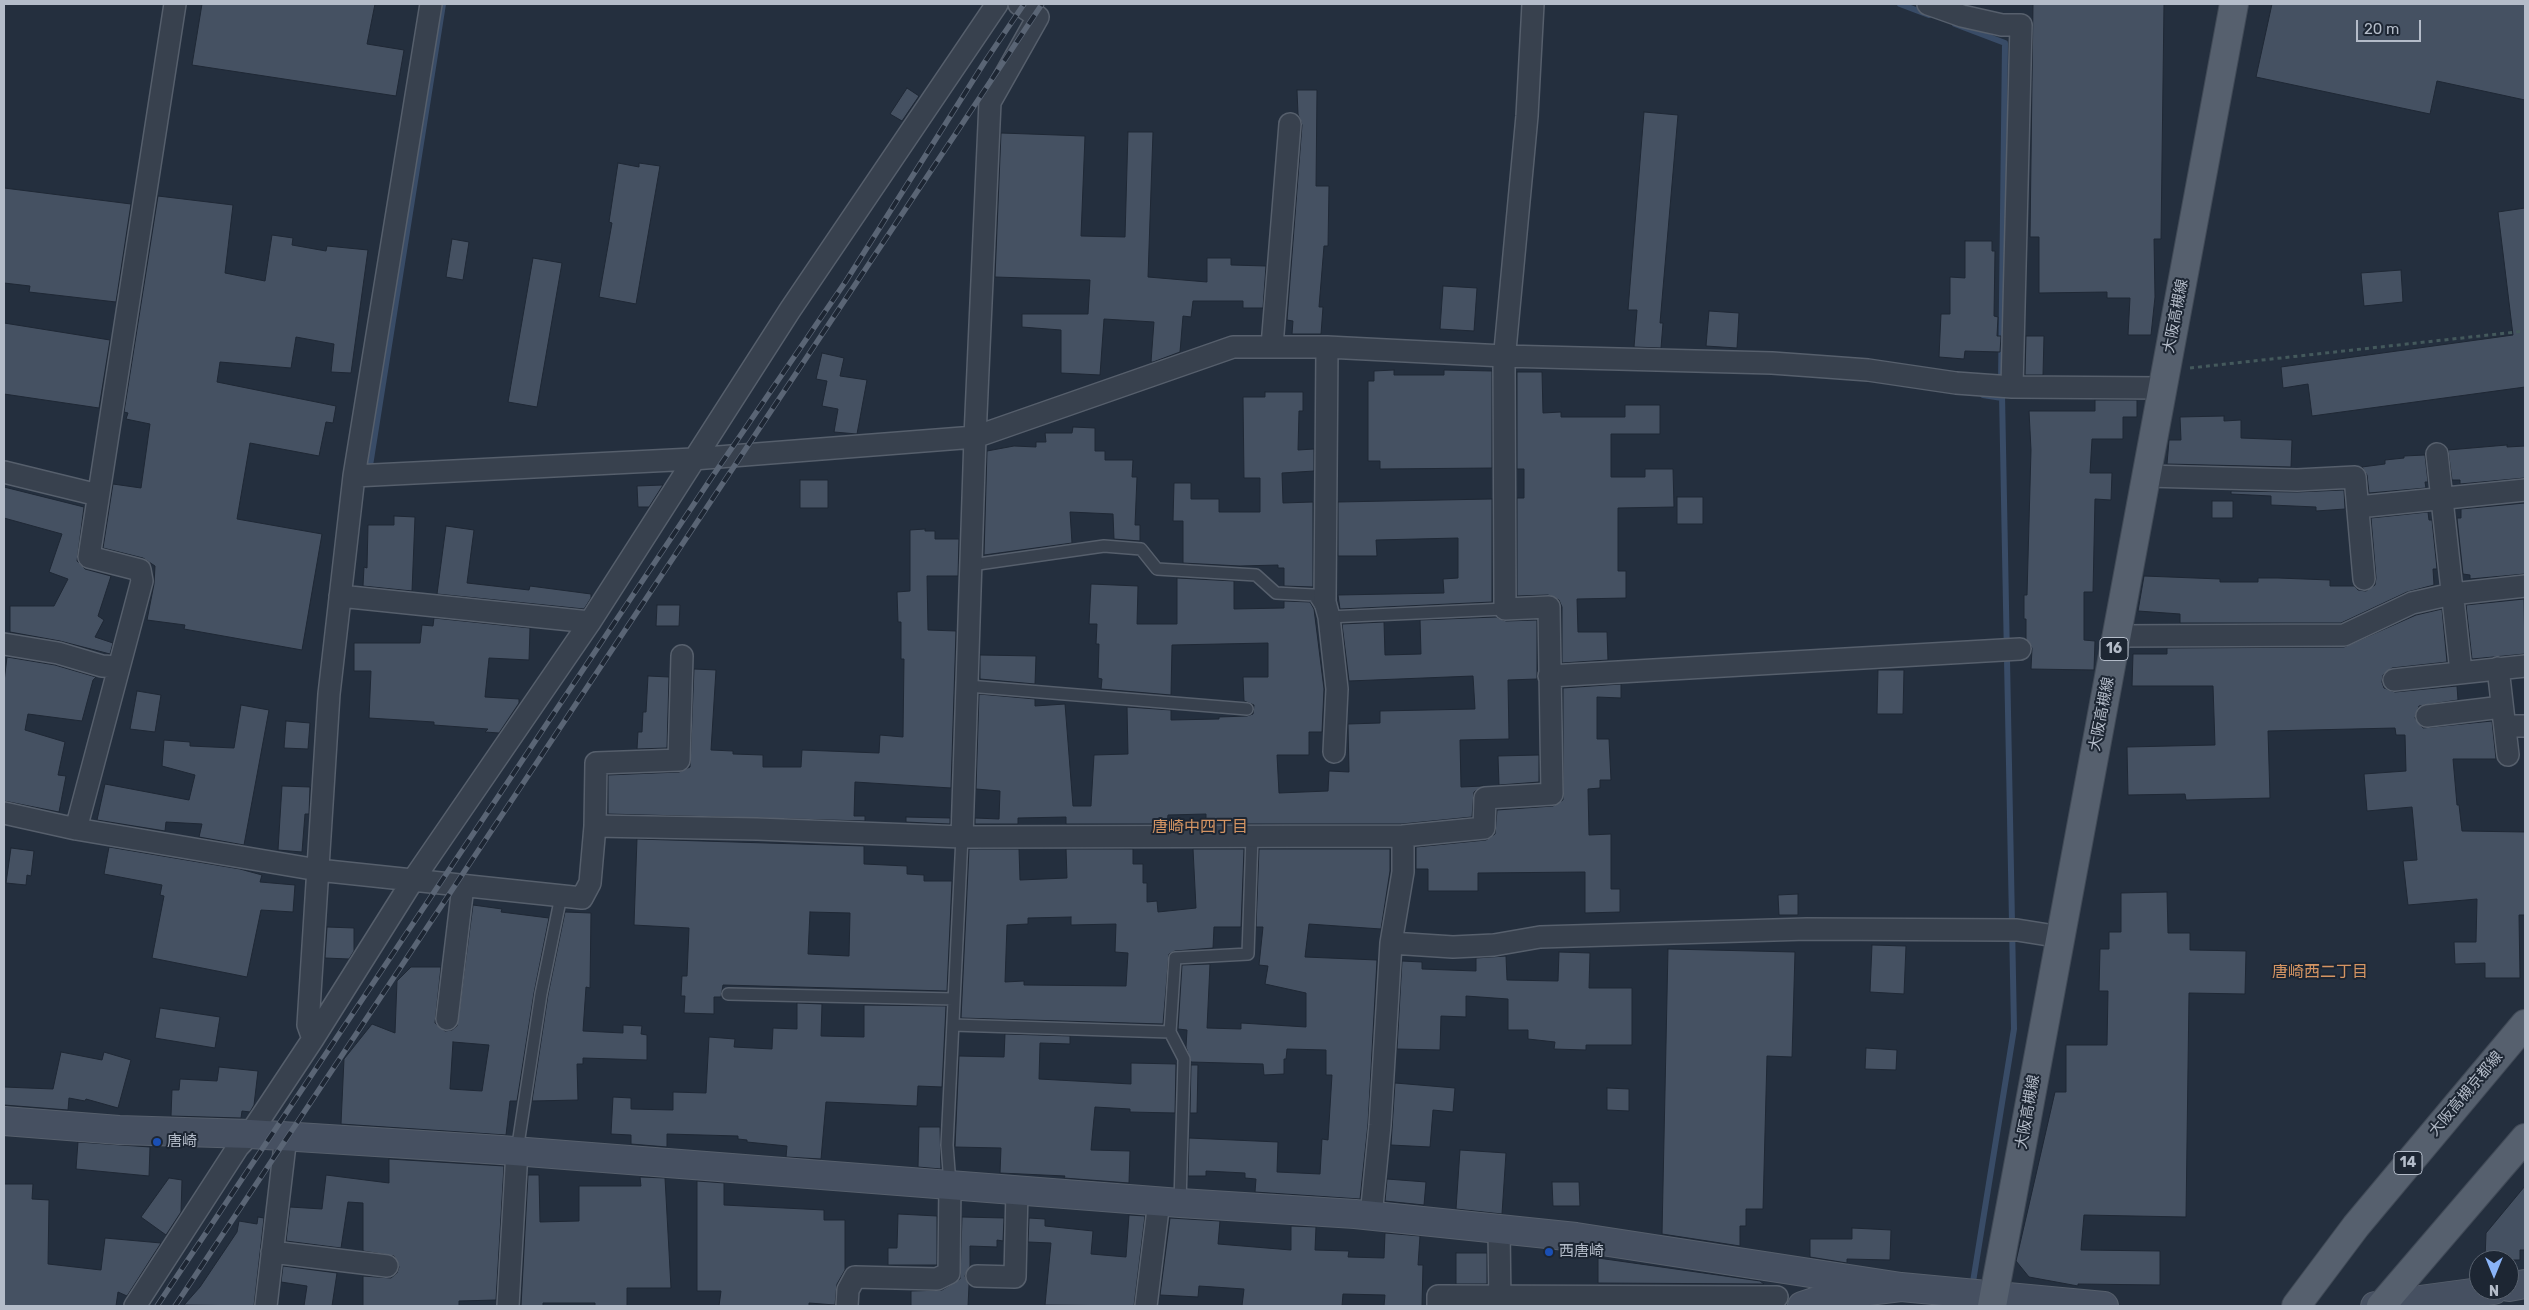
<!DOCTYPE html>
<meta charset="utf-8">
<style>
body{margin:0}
#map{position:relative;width:2529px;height:1310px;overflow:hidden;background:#242f3e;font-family:Rubik,sans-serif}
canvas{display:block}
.frame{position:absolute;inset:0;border:5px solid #b4bcc9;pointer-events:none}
.north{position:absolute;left:2469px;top:1250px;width:50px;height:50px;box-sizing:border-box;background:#1d2633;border:1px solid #59626f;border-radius:50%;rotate:180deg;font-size:14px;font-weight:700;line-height:20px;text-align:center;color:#b4bcc9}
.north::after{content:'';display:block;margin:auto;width:18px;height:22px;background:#8ab4f8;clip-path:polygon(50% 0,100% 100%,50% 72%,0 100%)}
.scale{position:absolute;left:2356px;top:20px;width:65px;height:22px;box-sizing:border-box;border:2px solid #b4bcc9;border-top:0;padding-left:6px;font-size:15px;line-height:18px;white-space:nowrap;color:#b4bcc9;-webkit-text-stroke:4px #1d2633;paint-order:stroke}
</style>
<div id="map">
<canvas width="2529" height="1310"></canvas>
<div class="frame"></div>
<div class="north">N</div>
<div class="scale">20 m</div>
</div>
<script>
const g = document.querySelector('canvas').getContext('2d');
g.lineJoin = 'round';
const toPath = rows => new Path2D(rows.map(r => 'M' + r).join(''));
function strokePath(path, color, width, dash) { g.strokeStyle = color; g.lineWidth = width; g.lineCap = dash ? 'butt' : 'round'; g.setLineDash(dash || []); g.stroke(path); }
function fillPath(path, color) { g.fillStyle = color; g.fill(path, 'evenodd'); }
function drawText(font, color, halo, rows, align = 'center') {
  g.font = font + ' Rubik,"Noto Sans JP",sans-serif'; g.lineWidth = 4; g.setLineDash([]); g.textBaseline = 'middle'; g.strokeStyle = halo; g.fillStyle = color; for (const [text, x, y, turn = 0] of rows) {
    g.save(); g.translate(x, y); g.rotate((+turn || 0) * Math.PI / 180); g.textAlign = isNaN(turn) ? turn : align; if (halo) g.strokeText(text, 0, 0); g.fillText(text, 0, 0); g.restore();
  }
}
strokePath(toPath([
 [1900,4,1929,15],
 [1955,24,2005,43,2001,384],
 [1983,395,2002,398],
 [369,472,443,4],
 [1972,1288,2014,1029,2002,394]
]), '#394c67', 6);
const building = toPath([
 [202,4,375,4,367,44,404,50,396,96,192,65,202,4],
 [2033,4,2164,4,2161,239,2154,239,2155,297,2151,335,2128,335,2130,298,2107,298,2107,292,2039,293,2039,237,2030,237,2033,4],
 [2272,4,2525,4,2525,100,2437,81,2430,114,2256,77,2272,4],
 [907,88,919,96,902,121,890,114,907,88],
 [1297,90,1317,90,1316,186,1329,186,1328,246,1324,246,1319,307,1323,307,1321,334,1292,334,1293,321,1287,320,1302,125,1298,114,1297,90],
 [1644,112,1678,115,1660,323,1663,323,1661,348,1634,347,1637,310,1628,310,1644,112],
 [1128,132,1153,132,1148,277,1207,282,1207,258,1231,258,1231,265,1266,266,1263,308,1243,308,1243,301,1193,301,1191,317,1183,316,1180,352,1153,362,1151,362,1154,322,1104,319,1100,375,1061,373,1061,330,1022,327,1022,314,1088,314,1090,280,995,277,1001,133,1085,136,1081,236,1125,237,1128,132],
 [618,163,639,167,639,163,660,166,636,304,599,297,612,223,609,222,618,163],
 [4,188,131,204,116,302,29,292,30,286,4,283,4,188],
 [158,196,233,205,225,273,265,281,272,235,293,238,292,245,326,251,327,246,368,250,351,373,331,372,334,344,296,337,291,368,220,362,217,382,336,406,333,423,326,422,319,456,250,443,237,519,322,534,302,650,184,629,185,625,147,620,154,584,155,566,143,558,103,548,113,484,141,488,150,424,126,419,128,413,124,412,158,196],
 [2525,208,2525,387,2312,416,2308,384,2283,388,2281,367,2513,335,2498,212,2525,208],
 [452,239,469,242,463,280,446,277,452,239],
 [1965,241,1992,241,1992,251,1995,251,1994,316,1998,317,1997,336,2001,336,2000,352,1965,351,1964,359,1939,357,1941,314,1950,314,1950,277,1965,278,1965,241],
 [533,258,562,263,537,407,508,402,533,258],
 [2401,270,2403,302,2364,306,2361,273,2401,270],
 [1443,286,1477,288,1474,331,1440,329,1443,286],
 [1709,311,1739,313,1737,348,1706,346,1709,311],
 [4,323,110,340,99,408,4,394,4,323],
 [2026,336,2044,336,2043,375,2025,375,2026,336],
 [822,353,844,358,840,376,867,380,857,434,834,432,838,409,822,406,827,381,816,379,822,353],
 [1394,370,1394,375,1444,375,1444,370,1492,371,1492,468,1380,469,1380,461,1368,461,1368,381,1374,381,1374,371,1394,370],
 [1517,372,1542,372,1543,413,1561,412,1561,417,1625,417,1625,405,1660,405,1660,434,1611,434,1611,477,1645,477,1645,469,1673,469,1674,507,1618,508,1618,571,1626,571,1626,598,1577,599,1578,632,1607,632,1608,660,1562,663,1562,607,1559,600,1548,595,1517,596,1517,498,1524,498,1524,469,1517,469,1517,372],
 [1265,392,1303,392,1303,411,1299,411,1298,450,1314,449,1314,471,1282,473,1283,503,1313,502,1313,587,1284,586,1284,568,1278,568,1278,565,1240,566,1183,563,1183,521,1173,521,1174,483,1191,483,1191,499,1219,499,1219,512,1260,512,1260,478,1244,478,1243,397,1265,397,1265,392],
 [2095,400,2137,400,2137,417,2123,417,2123,439,2092,439,2090,473,2112,473,2111,500,2095,499,2093,592,2084,592,2084,640,2095,641,2094,670,2031,669,2032,648,2026,639,2026,619,2024,619,2024,595,2027,595,2031,450,2029,411,2095,411,2095,400],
 [2224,416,2224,421,2241,420,2241,438,2292,440,2291,467,2167,464,2169,440,2181,440,2180,417,2224,416],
 [1073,427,1095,428,1095,451,1105,451,1105,460,1133,460,1132,477,1137,477,1135,525,1140,525,1140,541,1114,539,1113,514,1070,512,1072,543,984,555,987,451,1014,446,1036,447,1036,442,1046,442,1045,433,1072,433,1073,427],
 [2507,445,2507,447,2525,446,2525,478,2460,484,2460,480,2452,480,2448,450,2507,445],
 [2425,455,2428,482,2425,482,2426,488,2369,493,2367,475,2362,467,2385,464,2385,460,2404,458,2404,456,2425,455],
 [800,480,828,480,828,508,800,508,800,480],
 [663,485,649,507,638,507,637,486,663,485],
 [4,487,84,507,77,561,85,569,111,576,98,616,104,620,95,637,113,643,110,654,60,641,10,632,10,606,54,606,68,579,49,572,62,534,4,518,4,487],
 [2344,490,2345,509,2316,511,2316,507,2271,505,2271,496,2231,494,2231,491,2297,492,2344,490],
 [1677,497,1703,497,1703,524,1677,524,1677,497],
 [1492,499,1492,602,1340,609,1338,595,1444,593,1443,579,1458,578,1458,538,1376,540,1377,556,1338,556,1338,502,1492,499],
 [2212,501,2233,501,2233,518,2212,518,2212,501],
 [2525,503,2525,574,2470,579,2470,575,2463,574,2457,518,2461,518,2461,509,2525,503],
 [2428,512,2429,520,2432,520,2437,569,2433,569,2434,585,2407,592,2341,623,2180,623,2180,614,2138,611,2144,576,2220,579,2220,582,2258,582,2258,578,2278,578,2330,580,2330,586,2354,586,2358,590,2366,591,2375,585,2376,578,2371,518,2428,512],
 [394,516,415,517,412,591,363,586,364,567,367,568,368,525,394,525,394,516],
 [446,526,474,530,467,583,529,590,530,586,591,594,591,598,584,609,437,594,446,526],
 [925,529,925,531,935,531,935,539,959,539,958,576,927,576,928,630,956,631,951,788,855,782,854,816,865,816,865,821,608,814,608,775,679,772,690,767,694,669,716,670,711,750,733,751,733,754,763,755,763,767,801,767,802,750,879,753,880,735,903,737,904,659,901,659,901,622,898,622,897,592,910,591,910,530,925,529],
 [1177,578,1234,581,1234,609,1284,608,1284,601,1310,602,1314,609,1324,689,1322,732,1309,732,1309,755,1277,755,1279,793,1328,791,1329,771,1349,772,1348,724,1380,723,1380,711,1475,709,1473,676,1349,681,1342,624,1384,622,1385,655,1421,654,1420,620,1496,617,1506,621,1537,620,1537,679,1508,680,1509,739,1460,740,1461,787,1483,786,1474,792,1472,817,1402,824,1206,824,1206,814,1168,815,1167,824,1066,824,1066,817,1018,818,1018,824,975,824,975,818,999,819,1000,791,976,789,979,694,1035,699,1035,706,1065,704,1073,806,1091,806,1094,755,1128,754,1127,707,1171,710,1171,720,1219,719,1219,717,1247,716,1253,714,1254,705,1244,701,1243,677,1268,677,1268,643,1172,645,1171,695,1101,689,1102,679,1098,678,1099,644,1096,644,1097,624,1089,624,1091,584,1138,586,1137,624,1177,624,1177,578],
 [2524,599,2525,654,2472,659,2466,605,2524,599],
 [657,605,680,605,679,626,656,626,657,605],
 [2442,609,2447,662,2392,668,2383,675,2382,682,2384,688,2395,692,2457,686,2458,700,2419,706,2415,718,2423,728,2492,721,2496,759,2453,759,2457,805,2459,805,2462,831,2525,832,2525,915,2519,915,2520,978,2485,978,2485,963,2455,964,2454,942,2476,942,2477,899,2408,905,2403,861,2417,860,2412,807,2367,811,2364,774,2406,771,2405,735,2396,735,2395,728,2268,731,2270,798,2186,800,2185,794,2128,795,2127,747,2215,745,2213,686,2132,686,2133,654,2167,654,2167,648,2344,647,2416,615,2442,609],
 [434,618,530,628,529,660,489,658,485,697,519,699,519,703,499,733,485,732,488,729,434,725,434,722,369,718,371,671,354,671,354,643,420,643,422,625,433,626,434,618],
 [980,655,1036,656,1035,684,980,679,980,655],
 [7,657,55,665,96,677,93,680,82,721,28,714,25,730,65,742,58,775,66,776,59,812,4,801,4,682,7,657],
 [1878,670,1904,670,1903,714,1877,714,1878,670],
 [648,676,669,677,667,748,637,749,638,732,642,732,643,712,646,712,648,676],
 [1621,684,1621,698,1597,697,1597,739,1609,739,1611,780,1600,780,1600,788,1588,789,1589,835,1611,834,1611,889,1620,889,1620,912,1585,913,1585,872,1478,873,1478,891,1428,891,1428,869,1416,869,1416,847,1486,840,1495,834,1497,810,1553,806,1563,800,1563,688,1621,684],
 [137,691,161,695,155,732,130,729,137,691],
 [241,705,269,710,244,845,199,837,202,824,166,822,165,831,97,820,105,784,189,800,195,775,162,766,164,740,190,742,190,746,234,748,241,705],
 [286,721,310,723,308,749,284,748,286,721],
 [1539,755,1539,782,1499,785,1498,756,1539,755],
 [282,786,310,787,309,814,305,814,302,852,278,850,282,786],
 [906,817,950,818,950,824,906,822,906,817],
 [637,839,864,846,864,864,907,866,907,874,924,875,924,881,952,881,947,991,723,985,721,997,714,997,714,1014,684,1013,685,996,681,996,682,976,687,976,689,928,634,925,637,839],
 [810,912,850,913,849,956,808,954,810,912],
 [109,847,240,869,262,875,260,882,295,885,293,912,261,910,247,977,152,958,164,896,160,895,162,885,104,874,109,847],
 [11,848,34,851,31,876,27,875,26,885,6,883,11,848],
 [969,849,1019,849,1020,880,1067,878,1066,849,1133,849,1133,864,1143,864,1143,883,1147,883,1147,902,1157,901,1158,912,1196,908,1193,849,1244,849,1241,927,1214,927,1213,948,1175,951,1169,954,1163,1024,961,1018,969,849],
 [1071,917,1071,925,1116,924,1115,952,1128,953,1126,986,1024,985,1024,981,1005,982,1007,925,1028,924,1028,918,1071,917],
 [1259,849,1390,849,1390,871,1381,929,1309,924,1305,957,1377,960,1368,1124,1360,1199,1255,1192,1256,1179,1245,1178,1245,1173,1206,1171,1206,1176,1188,1176,1189,1138,1278,1142,1277,1172,1320,1174,1322,1139,1328,1140,1332,1075,1326,1075,1326,1050,1287,1049,1286,1059,1284,1059,1284,1074,1264,1075,1263,1064,1191,1062,1186,1047,1187,1030,1178,1029,1182,965,1210,964,1207,1028,1241,1029,1241,1023,1306,1027,1306,993,1265,984,1268,966,1259,965,1263,927,1256,927,1259,849],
 [2167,892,2168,933,2190,933,2190,950,2246,951,2245,994,2189,993,2186,1217,2084,1215,2081,1250,2160,1251,2160,1285,2078,1284,2078,1286,2029,1277,2016,1261,2055,1092,2066,1092,2066,1045,2107,1045,2108,991,2099,991,2100,949,2109,949,2109,932,2121,932,2121,893,2167,892],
 [1798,894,1798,915,1779,915,1778,895,1798,894],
 [473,905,502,909,501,912,549,918,534,993,517,1101,510,1101,506,1135,341,1124,344,1059,372,1024,395,1033,397,981,411,967,441,967,435,1023,445,1031,452,1030,457,1026,473,905],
 [453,1042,489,1045,482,1091,450,1089,453,1042],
 [565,912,591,913,590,988,586,987,583,1031,623,1033,623,1025,642,1026,641,1034,647,1035,647,1060,583,1058,583,1064,577,1064,578,1100,532,1101,548,995,565,912],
 [327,927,354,928,354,951,349,959,325,958,327,927],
 [1872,945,1906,946,1904,994,1870,992,1872,945],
 [1668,949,1795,952,1792,1057,1767,1056,1763,1209,1746,1209,1746,1226,1740,1226,1740,1246,1662,1234,1668,949],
 [1559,952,1590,953,1589,988,1632,988,1632,1045,1586,1045,1586,1050,1554,1049,1555,1042,1528,1039,1528,1030,1508,1030,1508,999,1466,996,1466,1017,1441,1016,1440,1050,1397,1049,1402,961,1422,962,1422,969,1476,971,1476,958,1506,956,1507,980,1558,981,1559,952],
 [797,1003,822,1004,821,1036,864,1037,864,1005,946,1006,942,1087,918,1086,917,1106,826,1102,821,1159,786,1157,787,1146,747,1142,747,1140,738,1139,738,1136,667,1134,667,1147,631,1144,631,1135,611,1134,613,1097,631,1098,631,1109,673,1110,673,1092,706,1093,709,1037,735,1039,734,1047,772,1049,773,1028,797,1029,797,1003],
 [160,1008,220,1017,215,1048,155,1038,160,1008],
 [1005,1034,1070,1036,1070,1044,1040,1043,1039,1079,1131,1084,1131,1063,1176,1064,1175,1113,1130,1112,1130,1109,1095,1107,1091,1150,1130,1151,1129,1183,1064,1178,1065,1176,1000,1173,1001,1148,955,1147,959,1056,1004,1057,1005,1034],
 [1866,1048,1897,1050,1896,1070,1865,1069,1866,1048],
 [61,1052,102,1060,104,1052,131,1060,118,1108,86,1099,85,1101,69,1098,68,1110,4,1105,4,1087,53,1089,61,1052],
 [1191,1065,1198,1065,1197,1113,1190,1113,1191,1065],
 [219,1067,258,1071,254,1105,250,1112,242,1111,241,1118,171,1116,172,1090,179,1090,180,1079,217,1081,219,1067],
 [1395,1083,1455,1088,1453,1112,1433,1110,1430,1147,1391,1145,1395,1083],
 [1607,1088,1629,1089,1629,1111,1607,1110,1607,1088],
 [919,1127,940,1127,941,1169,918,1167,919,1127],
 [78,1142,150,1147,149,1176,76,1169,78,1142],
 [1460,1150,1506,1153,1502,1214,1456,1209,1460,1150],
 [389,1159,504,1166,496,1300,459,1301,459,1306,363,1306,363,1276,391,1278,397,1273,399,1267,394,1256,363,1251,363,1203,348,1202,341,1248,286,1241,290,1207,322,1209,326,1175,389,1183,389,1159],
 [528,1175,539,1175,540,1222,579,1221,579,1186,641,1186,640,1177,665,1178,671,1288,627,1288,627,1306,595,1306,595,1303,543,1303,543,1306,521,1306,528,1175],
 [169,1178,182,1180,181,1212,166,1235,141,1217,169,1178],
 [1387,1179,1426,1182,1424,1205,1385,1201,1387,1179],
 [697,1181,724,1183,724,1205,824,1210,824,1220,845,1220,845,1270,837,1284,835,1305,809,1303,809,1306,719,1306,721,1291,697,1291,697,1181],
 [1552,1182,1579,1182,1580,1206,1553,1206,1552,1182],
 [4,1184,33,1184,32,1199,49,1200,48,1264,101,1270,105,1238,161,1243,127,1296,118,1292,116,1306,4,1306,4,1184],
 [2525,1186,2525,1250,2520,1250,2520,1260,2485,1260,2486,1233,2525,1186],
 [898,1214,937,1216,937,1265,888,1265,888,1248,897,1248,898,1214],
 [1129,1215,1145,1216,1134,1306,1045,1305,1051,1243,1028,1242,1029,1218,1045,1219,1045,1226,1093,1231,1091,1254,1126,1257,1129,1215],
 [258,1217,264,1218,254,1306,184,1305,200,1287,237,1232,239,1221,257,1224,258,1217],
 [962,1217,1004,1218,1003,1241,997,1240,997,1247,970,1246,970,1266,965,1276,969,1285,968,1306,911,1306,911,1291,942,1290,960,1279,962,1217],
 [1170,1218,1220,1221,1218,1244,1291,1250,1291,1226,1316,1227,1315,1250,1349,1251,1348,1257,1384,1258,1385,1233,1420,1236,1418,1265,1423,1265,1422,1306,1384,1306,1385,1295,1343,1294,1342,1306,1242,1306,1244,1289,1199,1286,1198,1297,1160,1295,1170,1218],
 [1852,1228,1891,1230,1890,1260,1847,1259,1847,1263,1810,1257,1810,1239,1852,1239,1852,1228],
 [1456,1253,1487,1253,1487,1284,1456,1284,1456,1253],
 [1598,1258,1760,1281,1764,1284,1598,1283,1598,1258],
 [283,1266,337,1273,332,1306,304,1306,307,1286,281,1282,283,1266]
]);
fillPath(building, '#455162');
strokePath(building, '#1f2835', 1);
const lane = toPath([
 [971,565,1104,546,1141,549,1157,569,1256,575,1276,593,1314,595,1328,617,1505,609],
 [968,686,1247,709],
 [728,994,954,999],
 [953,1025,1170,1032,1184,1059,1180,1203],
 [1170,1032,1175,958,1248,954,1252,836],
 [517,1151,541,994,561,896],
 [950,1184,947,1145,962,837]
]);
const street = toPath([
 [1928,4,1962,16,2002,25,2021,25,2012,387,2163,388],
 [1272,346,1290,124],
 [1327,347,1325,602,1329,617,1337,689,1334,752],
 [2437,454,2461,672],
 [4,472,98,495],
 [354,476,693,459,975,437,1233,347,1327,347,1504,356,1772,363,1868,370,1956,383,2012,387],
 [2147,476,2297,480,2355,477,2364,579],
 [2358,507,2525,490],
 [340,596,590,622],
 [2117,636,2344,635,2412,603,2452,594,2525,586],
 [4,644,58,653,102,666,119,667],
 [2498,668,2508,755],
 [1549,676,2020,649],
 [2394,680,2525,666],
 [2427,716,2502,707],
 [2505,726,2525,726],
 [4,813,76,829,318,870,582,898,590,883,595,826,757,829,962,837,1403,836,1403,872,1391,943],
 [595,826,596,763,679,760,682,656],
 [76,829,142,581,140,570,89,557,175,4],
 [1403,836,1484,828,1485,798,1552,794,1549,607,1505,609,1504,361,1527,116,1533,4],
 [962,837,975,437,990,102,1038,17,1019,4],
 [447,1019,463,886],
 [313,1039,308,1025,329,694,354,476,431,4],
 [1371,1216,1380,1125,1391,943,1453,947,1494,945,1540,937,1807,929,2017,930,2061,937],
 [1499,1229,1500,1306],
 [272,1252,387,1266],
 [977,1276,1015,1277,1017,1190],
 [135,1306,238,1147,250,1134,313,1039,413,880,590,622,790,310,997,4],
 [266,1306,286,1136],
 [508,1306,517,1151],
 [847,1306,848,1290,855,1277,937,1279,949,1273,950,1184],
 [1146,1306,1159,1201],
 [1438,1306,1438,1296,1777,1297]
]);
const secondary = toPath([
 [4,1121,119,1130,250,1134,501,1150,1180,1203,1355,1214,1576,1237,1901,1287],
 [2509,1287,2525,1284],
 [1802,1306,1835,1295,1901,1287,2104,1306],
 [2375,1306,2494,1290]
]);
const primary = toPath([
 [1992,1306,2234,4],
 [2296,1306,2356,1226,2525,1024],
 [2381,1306,2525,1138]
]);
strokePath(lane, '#565f6c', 14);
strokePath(street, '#565f6c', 24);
strokePath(secondary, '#565f6c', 30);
strokePath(primary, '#414a57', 30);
strokePath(toPath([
 [2190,368,2525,331]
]), '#44595c', 3, [4, 4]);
strokePath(lane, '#38414e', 11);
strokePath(street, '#38414e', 21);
strokePath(secondary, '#465061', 28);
strokePath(primary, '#56606e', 28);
const rail = toPath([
 [157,1306,712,477,846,281,984,63,1024,4],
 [175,1306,1042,4]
]);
strokePath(rail, '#5a6575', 5.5);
strokePath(rail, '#1d2633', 4, [11]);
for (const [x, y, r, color] of [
 [157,1142,5,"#1a4fb4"],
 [1549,1252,5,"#1a4fb4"]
]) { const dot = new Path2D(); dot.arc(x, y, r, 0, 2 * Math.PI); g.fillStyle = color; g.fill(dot); strokePath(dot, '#1d2633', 2); }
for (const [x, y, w] of [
 [2114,649,28],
 [2408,1163,28]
]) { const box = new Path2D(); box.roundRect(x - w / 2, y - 11.5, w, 23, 4); g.fillStyle = '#1d2633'; g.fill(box); strokePath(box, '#b4bcc9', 1); }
drawText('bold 14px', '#b4bcc9', null, [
 ["16",2114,649],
 ["14",2408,1163]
]);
drawText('15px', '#b4bcc9', '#1d2633', [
 ["大阪高槻線",2176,316,-79],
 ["大阪高槻線",2102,714,-79],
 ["大阪高槻京都線",2466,1094,-50],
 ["大阪高槻線",2028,1112,-80]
]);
drawText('15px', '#b4bcc9', '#1d2633', [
 ["唐崎",167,1142],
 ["西唐崎",1559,1252]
], 'left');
drawText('16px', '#d59563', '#1d2633', [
 ["唐崎中四丁目",1200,827],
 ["唐崎西二丁目",2320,972]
]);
</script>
